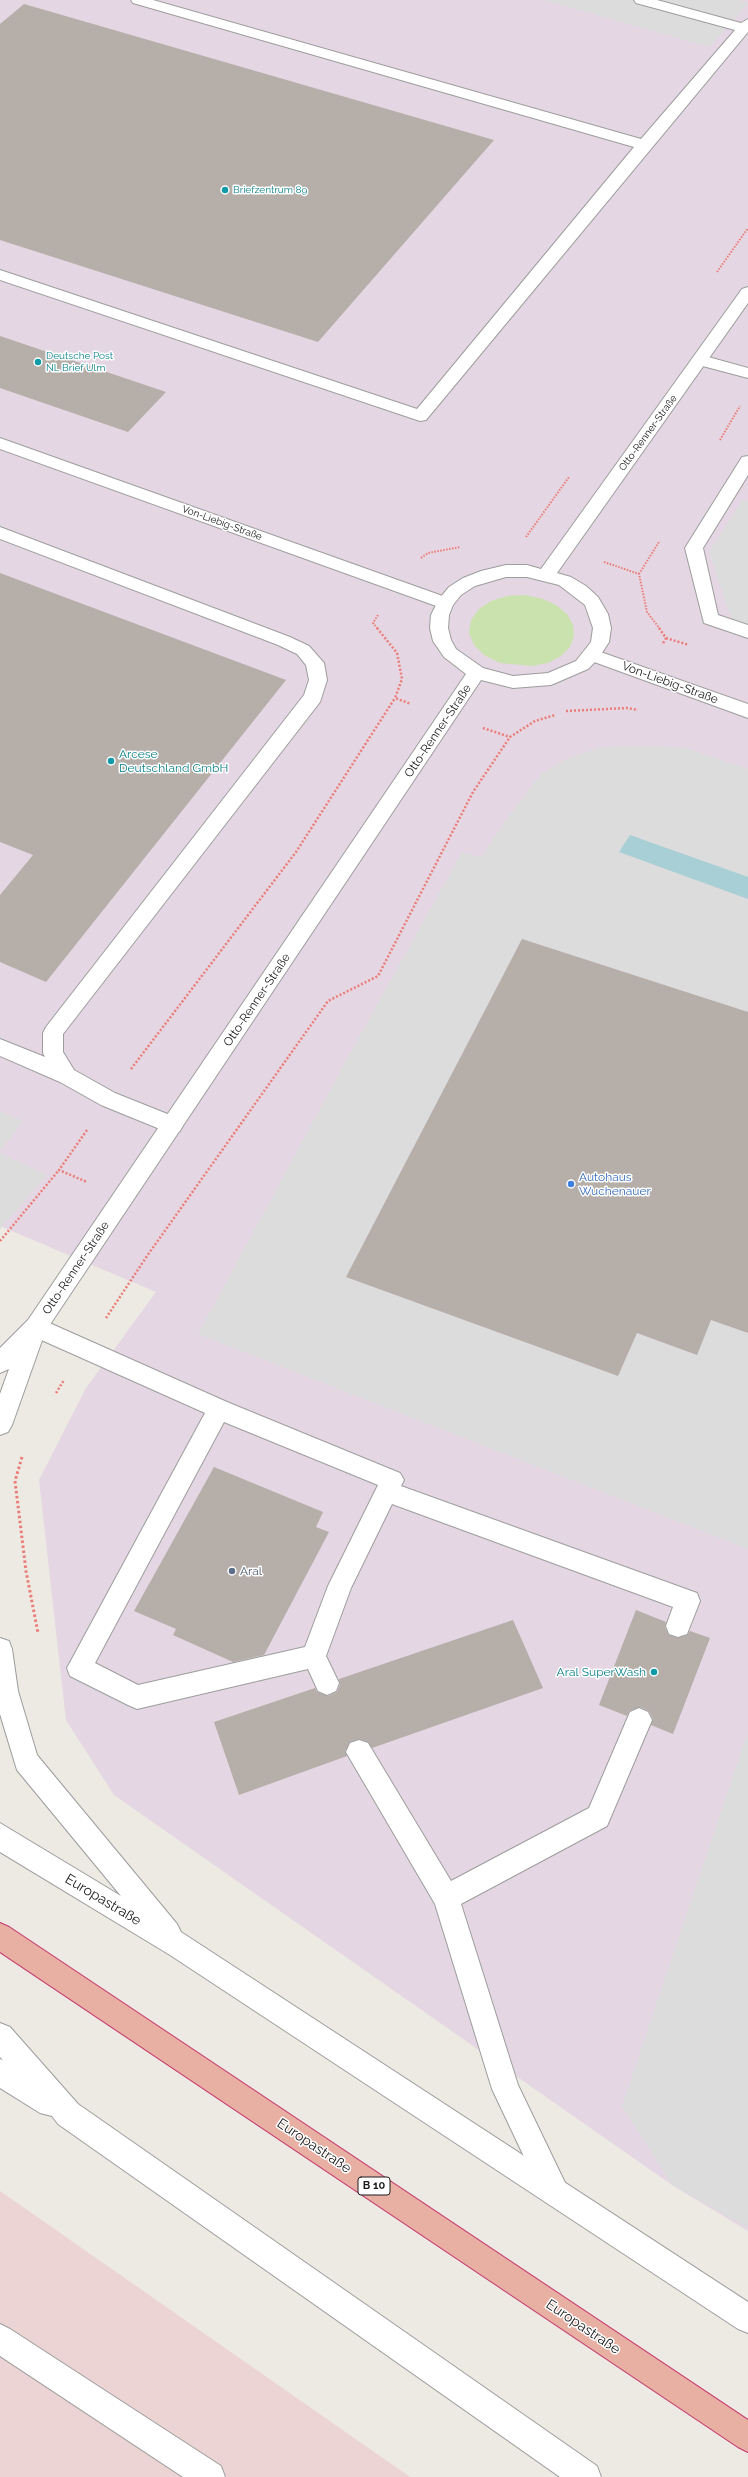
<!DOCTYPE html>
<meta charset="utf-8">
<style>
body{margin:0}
canvas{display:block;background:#ede9e3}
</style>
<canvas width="748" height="2477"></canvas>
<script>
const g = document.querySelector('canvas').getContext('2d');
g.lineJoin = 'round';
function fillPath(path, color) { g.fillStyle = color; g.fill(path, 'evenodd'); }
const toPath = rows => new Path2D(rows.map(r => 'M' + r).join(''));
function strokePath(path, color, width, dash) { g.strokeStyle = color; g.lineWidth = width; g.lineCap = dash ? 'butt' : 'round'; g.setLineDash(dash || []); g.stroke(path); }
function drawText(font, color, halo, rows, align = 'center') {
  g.font = font + ' Raleway,sans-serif'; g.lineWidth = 3; g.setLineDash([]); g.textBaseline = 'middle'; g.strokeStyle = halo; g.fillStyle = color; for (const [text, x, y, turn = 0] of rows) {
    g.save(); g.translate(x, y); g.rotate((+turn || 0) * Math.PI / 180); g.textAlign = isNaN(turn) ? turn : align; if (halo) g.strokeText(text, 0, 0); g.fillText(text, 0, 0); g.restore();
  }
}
fillPath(toPath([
 [0,2191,410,2477,0,2477]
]), '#ecd4d4');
fillPath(toPath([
 [0,0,748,0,748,2231,672,2185,114,1795,66,1720,39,1480,86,1388,156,1292,0,1226]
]), '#e5d6e3');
fillPath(toPath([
 [525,595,543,599,556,605,567,614,573,625,574,636,570,647,561,656,548,663,532,666,500,663,484,655,474,645,469,633,471,620,479,609,491,601,507,596]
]), '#cae2ae');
fillPath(toPath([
 [544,0,738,0,748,3,710,47],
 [743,499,748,501,748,626,732,621,709,552],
 [632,746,683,747,748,769,748,1012,522,939,346,1277,618,1376,637,1333,696,1355,711,1320,748,1333,748,1549,198,1334,348,1057,462,852,481,857,509,816,541,774,566,759,601,747],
 [0,1111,23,1121,0,1151],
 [0,1153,47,1175,0,1229],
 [748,1731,748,2228,672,2185,622,2106]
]), '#dcdcdc');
fillPath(toPath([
 [630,835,748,877,748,899,619,852]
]), '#a8ced6');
fillPath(toPath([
 [24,4,494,140,318,342,0,240,0,24],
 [0,336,166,392,128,432,0,388],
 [0,573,286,680,46,982,0,962,0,895,33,855,0,842],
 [522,939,748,1012,748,1333,711,1320,697,1355,637,1333,618,1376,346,1277],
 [214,1467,323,1512,316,1527,329,1532,264,1655,233,1662,173,1635,176,1629,134,1611],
 [636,1610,666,1622,665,1627,669,1635,678,1638,687,1635,690,1631,710,1638,673,1734,651,1725,653,1719,649,1711,640,1707,629,1711,627,1716,599,1705],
 [513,1620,543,1688,372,1748,368,1742,359,1739,350,1742,345,1751,347,1756,239,1795,214,1722,315,1688,317,1692,328,1696,337,1692,340,1684,339,1679]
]), '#b6aea9');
const service = toPath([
 [131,0,153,0,641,139,735,30,636,3,634,0,657,0,741,23,748,19,748,32,426,420,420,421,0,280,0,270,417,409,634,147,133,3,131,0],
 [701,355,748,368,748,378,695,364,693,360,695,356,701,355],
 [748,456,748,475,703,548,718,615,748,625,748,638,704,623,685,548,742,457,748,456],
 [0,527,290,637,309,646,324,663,327,680,320,702,63,1034,63,1052,74,1070,115,1093,180,1119,183,1125,180,1131,172,1134,101,1105,60,1082,0,1056,0,1039,45,1057,43,1053,43,1033,46,1027,304,695,309,680,306,665,297,654,278,645,0,539,0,527],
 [36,1317,227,1402,400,1473,404,1480,401,1486,697,1593,700,1601,687,1634,678,1637,669,1634,666,1626,673,1607,392,1504,351,1588,326,1656,339,1683,336,1691,327,1695,318,1691,308,1669,137,1709,128,1705,70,1676,67,1668,205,1413,28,1334,25,1327,28,1320,36,1317],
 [224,1422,378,1485,328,1586,305,1647,138,1685,95,1663,224,1422],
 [639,1708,648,1712,652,1720,607,1826,461,1904,518,2085,569,2191,565,2201,555,2205,545,2201,492,2089,435,1904,346,1752,350,1743,359,1740,368,1743,451,1881,589,1808,630,1712,639,1708],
 [0,2324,10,2329,221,2466,225,2477,183,2477,0,2356,0,2324]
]);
const minor = toPath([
 [0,438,451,599,454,603,451,607,445,609,439,607,0,449,0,438],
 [592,649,748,704,748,718,586,659,583,655,586,651,592,649]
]);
const tertiary = toPath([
 [748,287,748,303,557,573,571,577,586,586,598,597,608,614,611,628,609,642,598,659,588,669,551,685,513,688,481,680,45,1332,12,1425,8,1432,0,1435,0,1394,9,1369,0,1373,0,1348,28,1320,466,674,444,657,433,641,430,628,431,615,439,599,449,587,463,578,481,571,506,565,527,565,541,569,742,289,748,287],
 [506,577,527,577,559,585,585,605,593,628,591,642,576,661,548,673,513,676,483,668,456,649,451,640,448,628,449,615,453,605,461,595,475,586,506,577],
 [0,1638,9,1641,12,1649,18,1691,37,1755,177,1924,181,1932,748,2302,748,2333,738,2329,170,1955,0,1852,0,1823,121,1896,17,1770,0,1714,0,1638],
 [0,2023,10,2027,78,2104,597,2466,601,2477,560,2477,58,2124,52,2116,40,2113,0,2088,0,2059,3,2060,0,2057,0,2023]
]);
const trunk = toPath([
 [0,1923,9,1927,748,2420,748,2452,738,2447,0,1952,0,1923]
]);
strokePath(service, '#9d9d9d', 2);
strokePath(minor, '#9d9d9d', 2);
strokePath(tertiary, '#9d9d9d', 2);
strokePath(trunk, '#c5356d', 2);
strokePath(toPath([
 [717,272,748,228],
 [720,440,740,406],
 [526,537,569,477],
 [421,558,428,553,460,547],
 [604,562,639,574,647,612,660,629],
 [639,574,659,542],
 [378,615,373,623,378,629]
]), '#eb7d76', 2, [1.5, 1.5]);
strokePath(toPath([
 [377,628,397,653,402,679,395,698,411,704],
 [659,628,666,638,662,645],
 [666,638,689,645],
 [566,711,627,708,638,710],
 [483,728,510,737],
 [131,1069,296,852,395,698],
 [87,1130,59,1170,87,1182],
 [0,1241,59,1170],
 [106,1318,147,1256,328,1001,378,976,473,792,510,737,535,721,555,715],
 [56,1393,64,1380]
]), '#eb7d76', 2.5, [2, 2]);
strokePath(toPath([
 [22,1457,15,1481,26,1571,38,1633]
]), '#eb7d76', 3, [2.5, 2.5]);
fillPath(service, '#fff');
fillPath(minor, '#fff');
fillPath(tertiary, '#fff');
fillPath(trunk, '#e8afa3');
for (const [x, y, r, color] of [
 [225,190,4,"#0f9aa8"],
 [38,362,4,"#0f9aa8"],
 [111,761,4,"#0f9aa8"],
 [571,1184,4,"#3f7fe0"],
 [232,1571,4,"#5c6f8a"],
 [654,1672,4,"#0f9aa8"]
]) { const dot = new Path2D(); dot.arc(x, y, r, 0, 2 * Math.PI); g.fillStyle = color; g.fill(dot); strokePath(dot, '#fff', 1.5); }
drawText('10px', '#0d838f', '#fff', [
 ["Briefzentrum 89",233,190],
 ["Deutsche Post",46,356],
 ["NL Brief Ulm",46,368]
], 'left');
drawText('10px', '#1c1c1c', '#fff', [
 ["Otto-Renner-Straße",648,433,-54],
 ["Von-Liebig-Straße",222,523,20]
]);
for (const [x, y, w] of [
 [374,2186,32]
]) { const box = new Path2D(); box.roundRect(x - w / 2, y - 9, w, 18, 3); g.fillStyle = '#fff'; g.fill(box); strokePath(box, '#1c1c1c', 1); }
drawText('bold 11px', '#1c1c1c', null, [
 ["B 10",374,2186]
]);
drawText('12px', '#1c1c1c', '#fff', [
 ["Von-Liebig-Straße",670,683,20],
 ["Otto-Renner-Straße",438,731,-56],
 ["Otto-Renner-Straße",257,1000,-56],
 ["Otto-Renner-Straße",76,1268,-56]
]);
drawText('12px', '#0d838f', '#fff', [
 ["Arcese",119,754],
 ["Deutschland GmbH",119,768],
 ["Aral SuperWash",646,1672,"right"]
], 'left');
drawText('12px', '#366cbe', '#fff', [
 ["Autohaus",579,1177],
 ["Wuchenauer",579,1191]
], 'left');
drawText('12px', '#4e5e75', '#fff', [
 ["Aral",240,1571]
], 'left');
drawText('14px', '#1c1c1c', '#fff', [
 ["Europastraße",103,1900,31],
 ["Europastraße",314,2146,34],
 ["Europastraße",583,2327,34]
]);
</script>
